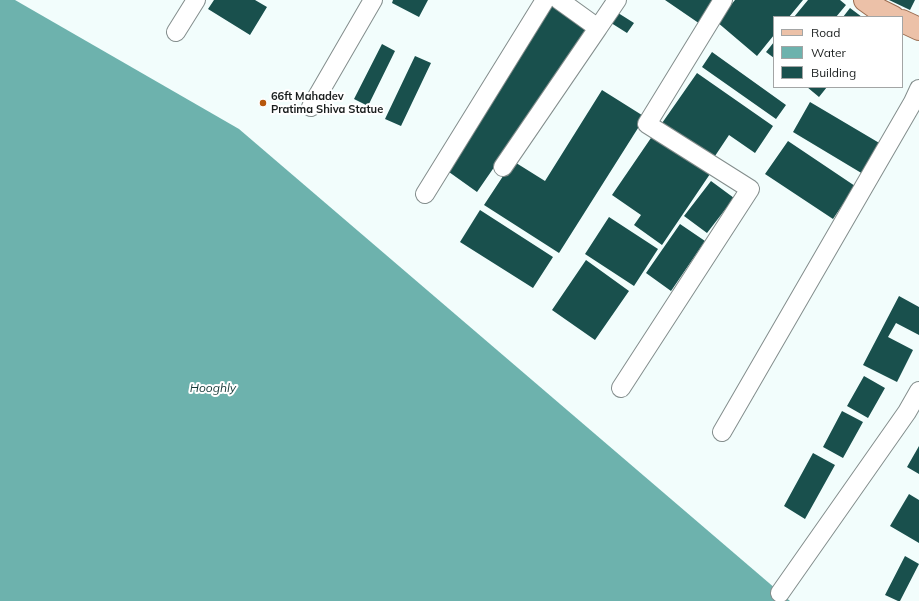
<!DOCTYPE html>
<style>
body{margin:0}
#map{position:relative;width:919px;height:601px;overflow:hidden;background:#f2fdfc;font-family:Mulish,sans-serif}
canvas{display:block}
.legend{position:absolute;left:773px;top:16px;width:130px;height:72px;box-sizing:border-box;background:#fff;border:1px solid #a3a5a5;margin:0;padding:5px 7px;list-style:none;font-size:12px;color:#1a1e1e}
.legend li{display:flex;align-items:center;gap:8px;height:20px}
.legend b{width:20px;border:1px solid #a3a5a5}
</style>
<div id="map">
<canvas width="919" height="601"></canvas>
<ul class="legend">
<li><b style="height:5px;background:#ecc1a8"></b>Road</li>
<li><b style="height:11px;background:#6db2ad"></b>Water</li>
<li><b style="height:11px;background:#19504d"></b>Building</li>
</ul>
</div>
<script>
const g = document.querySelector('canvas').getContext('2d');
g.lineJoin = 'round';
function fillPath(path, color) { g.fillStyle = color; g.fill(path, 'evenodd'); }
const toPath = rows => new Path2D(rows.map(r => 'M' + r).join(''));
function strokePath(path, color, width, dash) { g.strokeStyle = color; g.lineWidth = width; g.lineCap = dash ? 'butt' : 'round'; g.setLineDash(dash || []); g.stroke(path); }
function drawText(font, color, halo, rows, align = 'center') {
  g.font = font + ' Mulish,sans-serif'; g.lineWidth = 4; g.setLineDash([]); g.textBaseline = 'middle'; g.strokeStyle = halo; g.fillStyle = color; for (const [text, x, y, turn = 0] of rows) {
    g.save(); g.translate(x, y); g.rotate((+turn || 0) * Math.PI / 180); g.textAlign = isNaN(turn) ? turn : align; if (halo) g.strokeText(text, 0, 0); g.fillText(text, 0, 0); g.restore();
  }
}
fillPath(toPath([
 [0,0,15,0,239,129,790,601,0,601]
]), '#6db2ad');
fillPath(toPath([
 [214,0,255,0,267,7,250,35,208,9],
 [393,0,428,0,419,17,392,3],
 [665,0,720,0,703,26],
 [735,0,803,0,789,17,774,17,774,35,757,56,717,22],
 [808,0,840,0,846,5,836,17,794,17],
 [889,0,915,0,910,10],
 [546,2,588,31,477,192,449,172],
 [850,8,862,17,843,17],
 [615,11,634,23,627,33,608,21],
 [774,42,774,58,766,52],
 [382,44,395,51,368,106,354,99],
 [712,52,786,105,776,119,702,67],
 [415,56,431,63,401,126,385,119],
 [697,73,773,126,755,153,729,135,711,162,660,126],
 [807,87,827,87,819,97],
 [602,90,645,117,559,253,484,205,513,161,545,181],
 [810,102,881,144,863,174,793,132],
 [653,135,710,174,662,245,634,225,641,215,612,195],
 [788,141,855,186,833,219,765,174],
 [711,181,734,198,707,233,684,216],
 [480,210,553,257,533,288,460,242],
 [609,217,658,249,634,286,585,254],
 [680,224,705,241,671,291,646,273],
 [586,260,629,291,595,340,552,310],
 [899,296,919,307,919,335,896,323,888,337,913,350,897,382,863,365],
 [864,376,885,388,868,418,847,406],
 [842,411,863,422,843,458,823,447],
 [919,446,919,474,907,467],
 [813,453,835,465,805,519,784,506],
 [909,494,919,500,919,543,890,526],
 [905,556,919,564,900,601,898,601,885,595]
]), '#19504d');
const minor = toPath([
 [559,0,598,28,617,0],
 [176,32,196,0],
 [311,107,373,0],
 [503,167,598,28],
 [425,194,545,0],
 [621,388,750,189,647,124,723,0],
 [722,432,913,102,919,89],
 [780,593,907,412,919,391]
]);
const major = toPath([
 [865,0,879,10,893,17],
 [902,21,919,29]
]);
strokePath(minor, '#838d8c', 20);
strokePath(major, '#9a6d52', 24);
strokePath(minor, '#fff', 18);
strokePath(major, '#ecc1a8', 22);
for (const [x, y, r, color] of [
 [263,103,4,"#b6570b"]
]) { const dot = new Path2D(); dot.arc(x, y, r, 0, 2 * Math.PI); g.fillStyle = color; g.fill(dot); strokePath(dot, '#fff', 1.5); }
drawText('bold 11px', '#1a1e1e', '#fff', [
 ["66ft Mahadev",271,97],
 ["Pratima Shiva Statue",271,110]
], 'left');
drawText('italic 12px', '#163937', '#fff', [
 ["Hooghly",213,388]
]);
</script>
